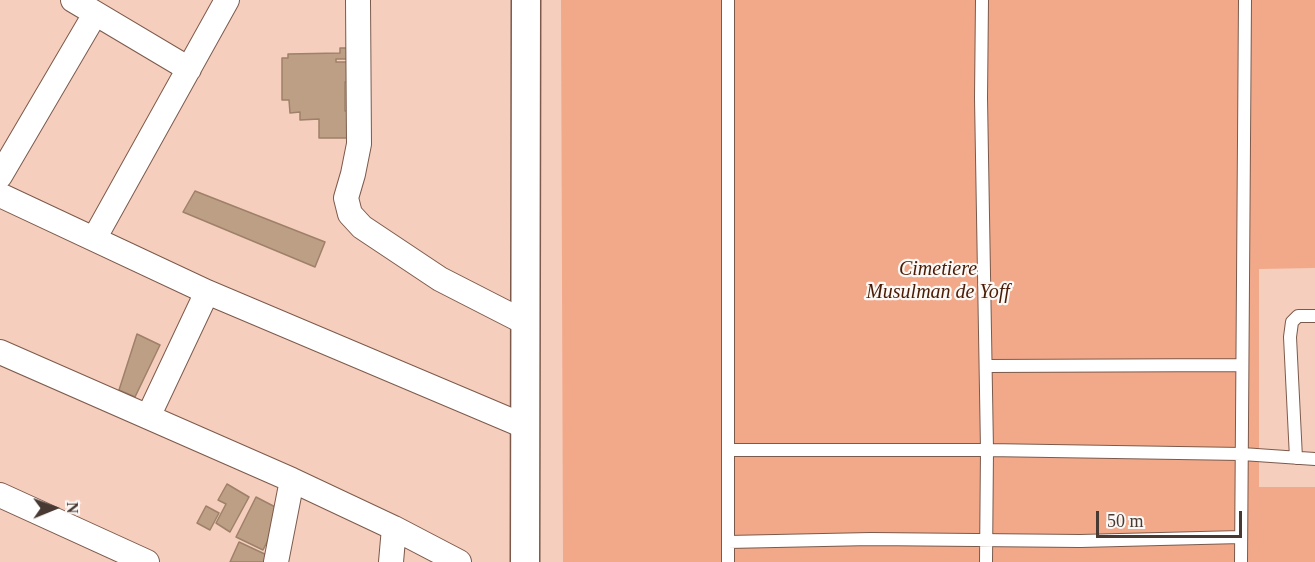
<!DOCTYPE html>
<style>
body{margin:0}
#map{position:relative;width:1315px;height:562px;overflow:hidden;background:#f6cebe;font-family:Georgia,serif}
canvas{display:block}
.north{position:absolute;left:24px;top:478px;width:60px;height:60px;-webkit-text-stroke:4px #fcf8f6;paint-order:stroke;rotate:89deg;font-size:16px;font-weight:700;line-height:24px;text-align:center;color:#483932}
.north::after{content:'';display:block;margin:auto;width:21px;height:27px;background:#483932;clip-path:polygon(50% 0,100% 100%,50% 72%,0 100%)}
.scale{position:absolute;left:1096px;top:511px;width:146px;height:27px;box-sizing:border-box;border:3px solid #483932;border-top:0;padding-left:8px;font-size:18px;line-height:21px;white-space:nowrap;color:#483932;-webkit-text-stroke:4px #fcf8f6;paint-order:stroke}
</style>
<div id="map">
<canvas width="1315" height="562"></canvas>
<div class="north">N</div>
<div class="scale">50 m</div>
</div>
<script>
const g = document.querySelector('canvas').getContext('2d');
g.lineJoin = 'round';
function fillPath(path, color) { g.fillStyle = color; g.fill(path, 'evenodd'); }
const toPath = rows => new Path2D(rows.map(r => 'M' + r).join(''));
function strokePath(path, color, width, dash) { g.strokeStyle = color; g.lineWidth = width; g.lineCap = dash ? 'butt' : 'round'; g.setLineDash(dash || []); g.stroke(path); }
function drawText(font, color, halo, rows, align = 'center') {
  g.font = font + ' Georgia,serif'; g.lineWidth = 4.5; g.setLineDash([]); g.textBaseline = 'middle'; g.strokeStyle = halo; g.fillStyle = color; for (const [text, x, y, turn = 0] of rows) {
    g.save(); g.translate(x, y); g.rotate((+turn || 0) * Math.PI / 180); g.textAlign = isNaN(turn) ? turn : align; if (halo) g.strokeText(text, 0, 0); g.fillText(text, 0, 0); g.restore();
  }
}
fillPath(toPath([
 [561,0,1315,0,1315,268,1259,269,1259,487,1315,487,1315,562,563,562]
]), '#f1a98a');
const building = toPath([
 [340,48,354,48,349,59,336,59,336,62,348,62,349,82,345,82,345,111,354,111,354,138,319,138,319,119,300,120,300,112,290,113,289,100,282,100,282,58,288,58,288,54,340,53,340,48],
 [195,191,325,242,315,267,183,212,195,191],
 [137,334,160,345,135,397,119,390,137,334],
 [227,484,249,497,230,532,216,523,226,504,218,500,227,484],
 [256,497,283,511,263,550,236,537,256,497],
 [206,506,219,513,210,530,197,523,206,506],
 [239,542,269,556,267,562,230,562,239,542]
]);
fillPath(building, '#bc9f85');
strokePath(building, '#9e8168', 1.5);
const service = toPath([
 [728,0,728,562],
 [982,0,981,98,987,450,986,562],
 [986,366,1242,365],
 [728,450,987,450,1242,454,1315,459],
 [1296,458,1290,337,1292,322,1298,316,1315,316],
 [728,542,871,539,1080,541,1241,537],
 [1241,562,1245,0]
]);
const minor = toPath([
 [73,0,189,69],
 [358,0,359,144,353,174,346,198,350,214,362,227,440,279,526,323],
 [0,176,95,14],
 [0,195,207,292,524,426],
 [94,239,227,0],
 [0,352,292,480,394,528,459,562],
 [148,417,207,292],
 [0,495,147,562],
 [276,562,292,480],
 [391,562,394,528]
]);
const tertiary = toPath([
 [525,562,526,0]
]);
strokePath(service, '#7c5a4b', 14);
strokePath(minor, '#7c5a4b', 26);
strokePath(tertiary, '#7c5a4b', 31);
strokePath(service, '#fff', 12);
strokePath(minor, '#fff', 24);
strokePath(tertiary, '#fff', 28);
drawText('italic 20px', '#491b05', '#fcf8f6', [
 ["Cimetiere",938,270],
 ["Musulman de Yoff",938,293]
]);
</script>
